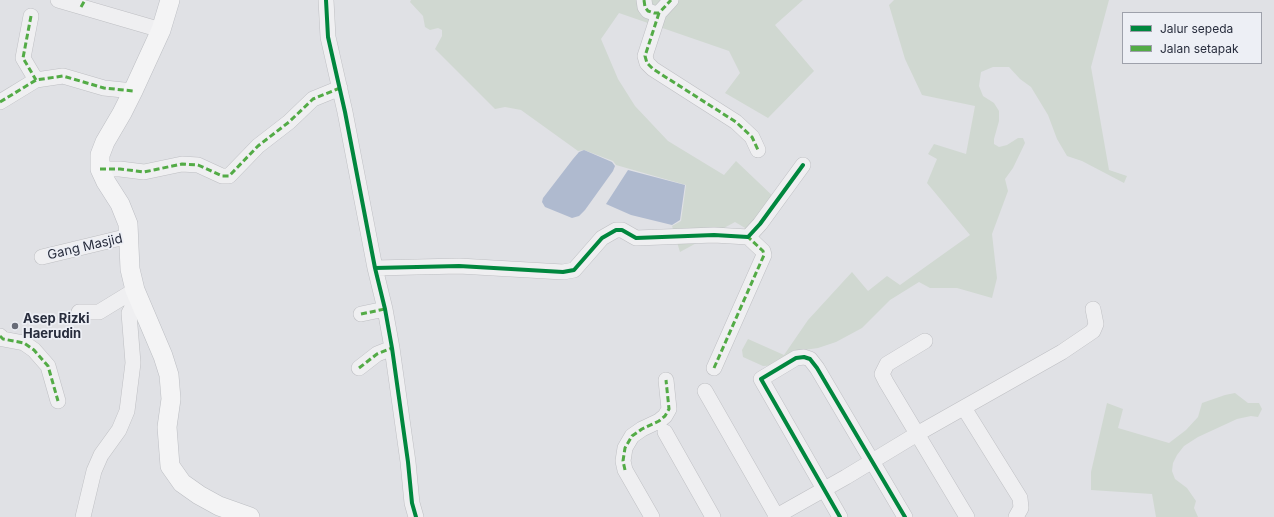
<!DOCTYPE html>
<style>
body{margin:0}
#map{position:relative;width:1274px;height:517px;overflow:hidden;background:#e0e1e5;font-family:Inter,sans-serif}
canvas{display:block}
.legend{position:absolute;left:1122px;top:12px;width:140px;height:52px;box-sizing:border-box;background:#edeff5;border:1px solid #9ea1ab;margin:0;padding:5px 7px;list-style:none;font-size:12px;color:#282d3d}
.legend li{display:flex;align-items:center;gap:8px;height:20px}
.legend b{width:20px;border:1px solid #9ea1ab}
</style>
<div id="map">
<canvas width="1274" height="517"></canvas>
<ul class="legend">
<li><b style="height:5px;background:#00873e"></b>Jalur sepeda</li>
<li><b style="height:5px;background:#53ab46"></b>Jalan setapak</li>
</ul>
</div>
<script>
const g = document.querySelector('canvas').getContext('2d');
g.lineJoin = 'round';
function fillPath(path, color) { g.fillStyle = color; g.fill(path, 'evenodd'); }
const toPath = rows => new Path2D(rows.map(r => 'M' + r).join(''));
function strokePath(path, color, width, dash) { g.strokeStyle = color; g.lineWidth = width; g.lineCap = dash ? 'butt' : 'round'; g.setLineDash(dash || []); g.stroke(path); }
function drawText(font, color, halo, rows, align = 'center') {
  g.font = font + ' Inter,sans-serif'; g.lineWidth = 3.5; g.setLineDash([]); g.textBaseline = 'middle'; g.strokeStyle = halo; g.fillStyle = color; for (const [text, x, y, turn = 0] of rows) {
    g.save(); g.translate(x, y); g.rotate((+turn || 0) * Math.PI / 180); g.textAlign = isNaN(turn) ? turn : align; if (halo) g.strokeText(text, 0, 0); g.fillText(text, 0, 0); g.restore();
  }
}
fillPath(toPath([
 [411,0,803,0,775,25,814,71,768,118,725,93,740,73,729,51,619,13,601,39,618,79,635,106,668,141,724,175,736,161,777,200,757,235,735,222,680,252,672,226,681,221,686,185,616,165,613,161,584,150,578,151,521,110,505,107,495,109,435,49,442,36,442,30,438,28,430,30,425,27,423,16,410,2],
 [894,0,1109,0,1091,67,1109,170,1127,176,1124,183,1082,161,1067,156,1057,139,1048,115,1031,87,1020,79,1009,67,993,67,981,72,979,86,983,96,994,103,999,111,999,121,994,139,994,144,999,147,1007,145,1018,138,1023,138,1025,143,1013,168,1005,179,1008,191,992,234,997,278,992,298,957,288,930,288,919,282,890,300,862,328,836,342,818,348,797,351,779,365,763,366,743,357,742,350,748,339,784,355,808,320,852,272,868,291,887,276,900,285,970,235,927,183,937,159,928,154,934,144,966,154,975,106,922,95,905,59,889,5],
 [1235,393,1248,403,1259,403,1262,409,1258,417,1251,416,1237,419,1198,437,1184,446,1177,455,1173,463,1172,471,1175,479,1187,488,1196,501,1194,508,1198,517,1156,517,1152,494,1091,490,1091,472,1107,403,1123,409,1118,428,1169,443,1186,430,1198,417,1202,403,1225,395]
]), '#d0d8d1');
fillPath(toPath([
 [584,150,612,162,615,166,613,171,585,210,579,216,572,218,545,207,542,202,543,198,573,159,579,152],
 [628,170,685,185,680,220,672,225,631,215,606,204]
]), '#afbacf');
const minor = toPath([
 [58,0,161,30],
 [326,0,328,37,345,112,375,268,385,309,392,348,408,462,412,503,416,517],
 [644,0,645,7,648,11,654,13,659,13,671,0],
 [659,13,645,56,647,63,653,69,736,122,752,137,758,150],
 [31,16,23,58,36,80],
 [0,102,36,80,63,76,104,88,133,91],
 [100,169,120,169,144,172,182,164,198,165,222,176,229,176,258,146,289,122,313,99,340,88],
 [42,257,129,236],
 [375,268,459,266,563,272,574,270,602,238,616,230,622,230,636,238,714,235,748,237,760,224,803,165],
 [79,312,99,312,135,290],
 [361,314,385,309],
 [0,336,3,339,24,343,34,350,48,366,58,401],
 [925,341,887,364,882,374,886,382,967,517],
 [359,368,377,354,392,348],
 [714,368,764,255,763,251,748,237],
 [705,391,777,517],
 [964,408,1020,498,1021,508,1016,517],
 [665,432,713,517],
 [83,517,94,471,101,455,119,430,127,411,133,363,129,313,137,298],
 [652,517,625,470,623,461,625,448,632,436,642,429,659,421,665,416,669,409,666,380],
 [775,517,846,477,917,434,1062,352,1093,331,1096,324,1093,309],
 [840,517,761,379,796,358,804,357,810,359,817,368,905,517]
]);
const major = toPath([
 [170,0,161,30,133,91,122,113,105,142,100,155,100,169,106,182,120,204,128,224,130,269,135,290,163,356,169,375,171,399,167,427,170,466,182,483,199,495,219,506,250,517]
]);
strokePath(minor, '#bebfc3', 16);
strokePath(major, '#bcbec3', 20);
strokePath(minor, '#efeff1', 15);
strokePath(major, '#f4f4f5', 19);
strokePath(toPath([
 [644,0,645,7,648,11,654,13,659,13,671,0],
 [81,7,85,0],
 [659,13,645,56,647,63,653,69,736,122,752,137,758,150],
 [31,16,23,58,36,80],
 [0,102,36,80,63,76,104,88,133,91],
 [100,169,120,169,144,172,182,164,198,165,222,176,229,176,258,146,289,122,313,99,340,88],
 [361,314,385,309],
 [0,336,3,339,24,343,34,350,48,366,58,401],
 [359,368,377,354,392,348],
 [714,368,764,255,763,251,748,237],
 [625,470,623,461,625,448,632,436,642,429,659,421,665,416,669,409,666,380]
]), '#53ab46', 3, [6, 3]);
strokePath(toPath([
 [326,0,328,37,345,112,375,268,385,309,392,348,408,462,412,503,416,517],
 [375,268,459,266,563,272,574,270,602,238,616,230,622,230,636,238,714,235,748,237,760,224,803,165],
 [840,517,761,379,796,358,804,357,810,359,817,368,905,517]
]), '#00873e', 4);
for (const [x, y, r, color] of [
 [15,326,4,"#686c78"]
]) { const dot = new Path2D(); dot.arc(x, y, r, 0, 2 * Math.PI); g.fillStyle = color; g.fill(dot); strokePath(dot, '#edeff5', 1.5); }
drawText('13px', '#282d3d', '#edeff5', [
 ["Gang Masjid",85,247,-13]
]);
drawText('bold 13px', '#282d3d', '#edeff5', [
 ["Asep Rizki",23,319],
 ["Haerudin",23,334]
], 'left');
</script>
